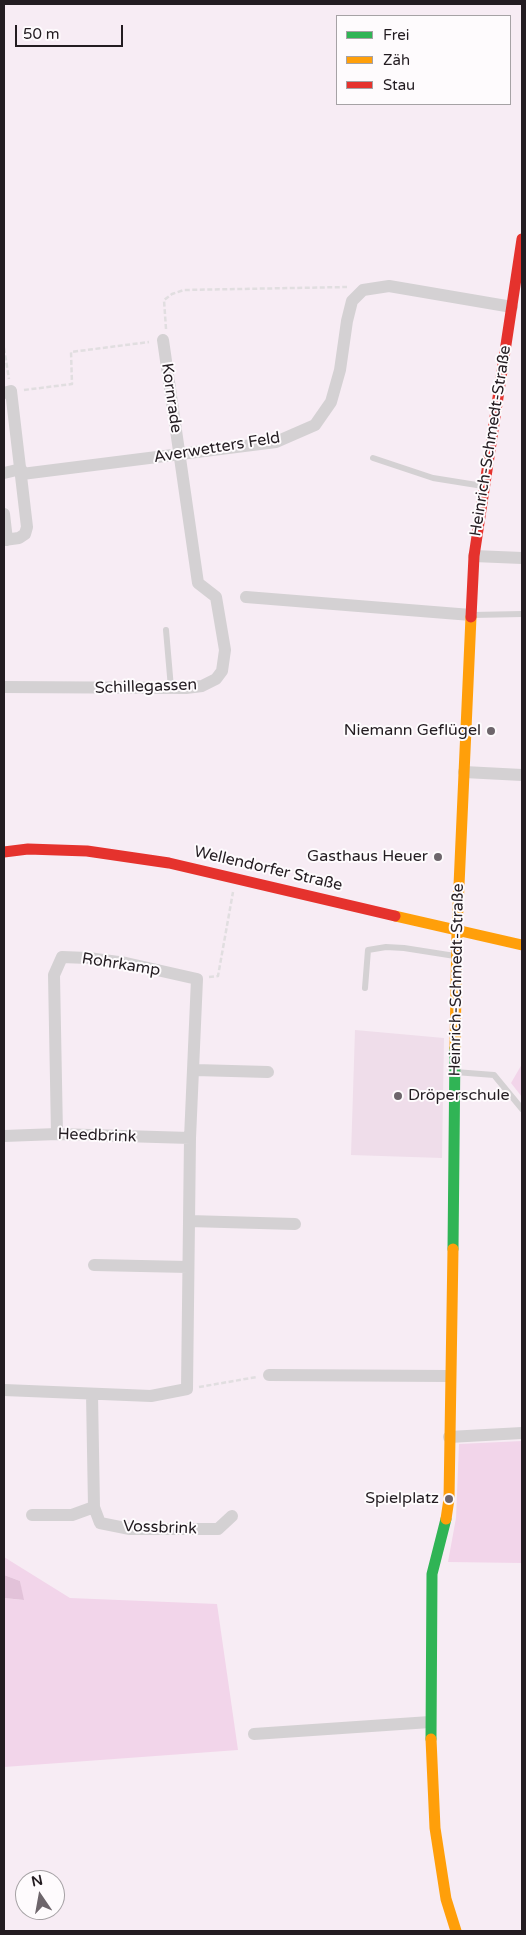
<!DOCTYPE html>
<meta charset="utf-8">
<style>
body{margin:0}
#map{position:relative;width:526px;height:1935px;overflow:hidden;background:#f7ecf4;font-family:"Varela Round",sans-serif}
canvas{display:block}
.frame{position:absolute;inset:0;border:5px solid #231c21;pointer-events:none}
.legend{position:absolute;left:336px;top:15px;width:175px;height:90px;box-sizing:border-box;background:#fefbfd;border:1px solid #a6a2a5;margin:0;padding:6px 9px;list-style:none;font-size:15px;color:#231c21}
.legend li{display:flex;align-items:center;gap:10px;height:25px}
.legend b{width:25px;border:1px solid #a6a2a5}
.north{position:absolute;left:15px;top:1870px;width:50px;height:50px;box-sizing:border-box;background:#fefbfd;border:1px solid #a6a2a5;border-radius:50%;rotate:348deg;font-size:14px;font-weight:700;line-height:20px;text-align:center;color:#231c21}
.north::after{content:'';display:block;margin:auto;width:18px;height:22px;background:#6d656b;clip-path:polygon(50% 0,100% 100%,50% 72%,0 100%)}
.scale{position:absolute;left:15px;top:25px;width:108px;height:22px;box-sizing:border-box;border:2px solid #231c21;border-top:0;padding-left:6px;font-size:15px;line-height:18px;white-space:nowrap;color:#231c21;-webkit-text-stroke:4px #fefbfd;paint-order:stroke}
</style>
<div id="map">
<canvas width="526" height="1935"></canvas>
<div class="frame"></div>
<ul class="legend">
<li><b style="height:6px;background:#30b455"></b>Frei</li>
<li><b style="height:6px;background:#ff9f0a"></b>Zäh</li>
<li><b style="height:6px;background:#e5322d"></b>Stau</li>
</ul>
<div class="north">N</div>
<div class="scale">50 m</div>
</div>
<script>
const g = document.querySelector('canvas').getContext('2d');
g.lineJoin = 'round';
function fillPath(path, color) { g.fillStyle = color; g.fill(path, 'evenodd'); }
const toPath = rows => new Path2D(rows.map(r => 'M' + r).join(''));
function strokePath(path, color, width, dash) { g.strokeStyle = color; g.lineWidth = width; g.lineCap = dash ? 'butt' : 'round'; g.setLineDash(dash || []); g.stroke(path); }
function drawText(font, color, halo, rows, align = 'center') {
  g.font = font + ' "Varela Round",sans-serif'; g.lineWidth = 4; g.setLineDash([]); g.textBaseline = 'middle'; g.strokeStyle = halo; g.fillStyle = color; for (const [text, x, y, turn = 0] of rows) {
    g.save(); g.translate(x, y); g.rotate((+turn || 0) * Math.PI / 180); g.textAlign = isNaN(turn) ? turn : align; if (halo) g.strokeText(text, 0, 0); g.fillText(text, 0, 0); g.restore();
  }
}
fillPath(toPath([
 [355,1030,444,1038,442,1158,351,1155]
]), '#efddea');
fillPath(toPath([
 [522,1064,522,1097,511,1083],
 [522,1441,522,1563,448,1562,456,1518,459,1444],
 [4,1557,70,1598,217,1604,238,1750,4,1767,4,1598,23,1600,20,1581,4,1575]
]), '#f2d5ea');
fillPath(toPath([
 [4,1575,20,1581,24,1600,4,1598]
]), '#e2c2d9');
strokePath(toPath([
 [166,329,164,300,172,294,184,290,347,287],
 [4,348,9,379],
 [24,390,72,384,71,352,149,342],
 [209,977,218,976,233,892],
 [199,1387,257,1377]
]), '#e1dee0', 2.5, [5, 2.5]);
strokePath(toPath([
 [373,458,433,478,483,486],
 [472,615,522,614],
 [166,630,171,688],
 [365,988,368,950,386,947,404,948,455,956],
 [455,1072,494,1075,522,1109]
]), '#d4d1d3', 6);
strokePath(toPath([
 [4,393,11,391,27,527,25,534,19,538,4,540],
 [4,473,21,469],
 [22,474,276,442,315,425,331,402,340,370,347,321,352,301,363,290,389,286,512,307],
 [4,514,7,540],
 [474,556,522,558],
 [246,597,471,615],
 [4,687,186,688,202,686,216,679,222,671,225,650,216,597,198,583,163,340],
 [464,772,522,775],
 [195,1070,268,1072],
 [4,1136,57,1134,190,1138],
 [189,1221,295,1224],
 [94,1265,188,1267],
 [269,1375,449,1376],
 [4,1390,151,1396,187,1389,190,1138,197,979,126,963,88,958,62,957,54,975,57,1134],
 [92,1394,94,1507,100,1523,130,1529,218,1529,232,1516],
 [449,1437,522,1433],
 [32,1515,72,1515,94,1507],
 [254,1734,430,1722]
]), '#d4d1d3', 12);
strokePath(toPath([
 [453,1249,455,1048],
 [431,1739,432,1574,446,1519]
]), '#30b455', 11);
strokePath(toPath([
 [395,916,522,945],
 [455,1048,457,930,471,617],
 [446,1519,449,1499,453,1249],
 [431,1739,435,1828,446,1899,456,1931]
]), '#ff9f0a', 11);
strokePath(toPath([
 [471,617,474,556,522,239],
 [4,852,28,849,87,851,169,863,395,916]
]), '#e5322d', 11);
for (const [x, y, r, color] of [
 [491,731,5,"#6d656b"],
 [438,857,5,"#6d656b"],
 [398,1096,5,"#6d656b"],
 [449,1499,5,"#6d656b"]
]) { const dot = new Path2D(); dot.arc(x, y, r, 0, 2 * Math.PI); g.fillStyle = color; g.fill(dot); strokePath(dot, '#fefbfd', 2); }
drawText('16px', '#231c21', '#fefbfd', [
 ["Kornrade",171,398,82],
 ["Heinrich-Schmedt-Straße",491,441,-81],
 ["Averwetters Feld",217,448,-9],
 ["Schillegassen",146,687,-2],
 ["Wellendorfer Straße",268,869,13],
 ["Rohrkamp",121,965,9],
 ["Heinrich-Schmedt-Straße",457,980,-89],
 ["Heedbrink",97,1136,2],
 ["Vossbrink",160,1528,2]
]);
drawText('16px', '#231c21', '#fefbfd', [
 ["Niemann Geflügel",481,731],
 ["Gasthaus Heuer",428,857],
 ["Dröperschule",408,1096,"left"],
 ["Spielplatz",439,1499]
], 'right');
</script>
